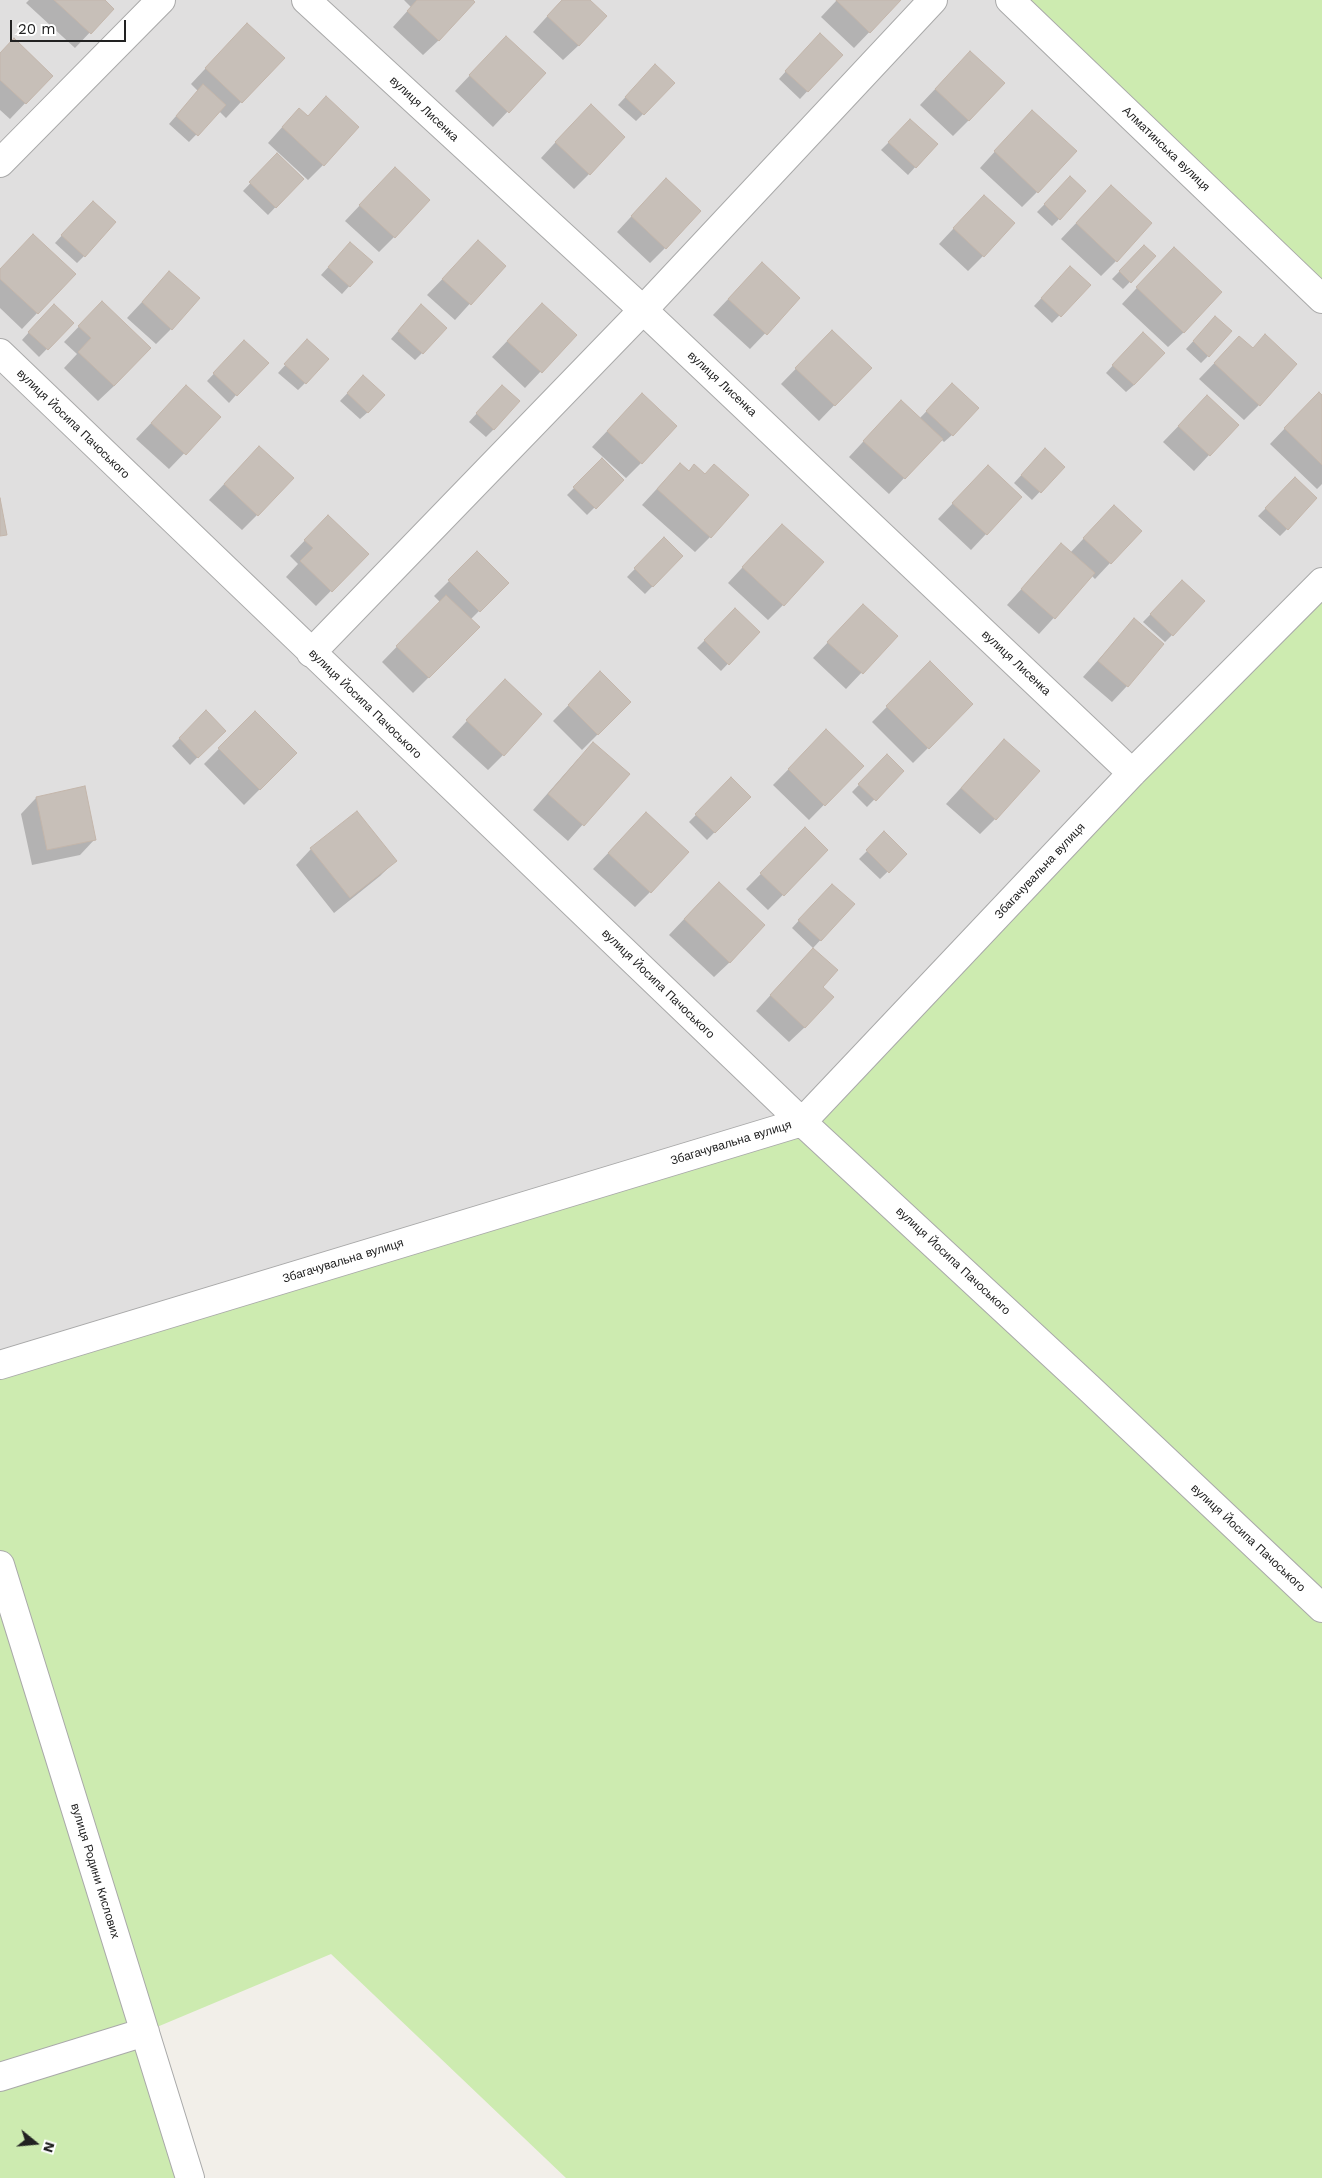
<!DOCTYPE html>
<meta charset="utf-8">
<style>
body{margin:0}
#map{position:relative;width:1322px;height:2178px;overflow:hidden;background:#f2efe9;font-family:"Work Sans",sans-serif}
canvas{display:block}
.north{position:absolute;left:10px;top:2118px;width:50px;height:50px;-webkit-text-stroke:4px #fff;paint-order:stroke;rotate:107deg;font-size:14px;font-weight:700;line-height:20px;text-align:center;color:#222}
.north::after{content:'';display:block;margin:auto;width:18px;height:22px;background:#222;clip-path:polygon(50% 0,100% 100%,50% 72%,0 100%)}
.scale{position:absolute;left:10px;top:20px;width:116px;height:22px;box-sizing:border-box;border:2px solid #222;border-top:0;padding-left:6px;font-size:15px;line-height:18px;white-space:nowrap;color:#222;-webkit-text-stroke:4px #fff;paint-order:stroke}
</style>
<div id="map">
<canvas width="1322" height="2178"></canvas>
<div class="north">N</div>
<div class="scale">20 m</div>
</div>
<script>
const g = document.querySelector('canvas').getContext('2d');
g.lineJoin = 'round';
function fillPath(path, color) { g.fillStyle = color; g.fill(path, 'evenodd'); }
const toPath = rows => new Path2D(rows.map(r => 'M' + r).join(''));
function strokePath(path, color, width, dash) { g.strokeStyle = color; g.lineWidth = width; g.lineCap = dash ? 'butt' : 'round'; g.setLineDash(dash || []); g.stroke(path); }
function drawText(font, color, halo, rows, align = 'center') {
  g.font = font + ' "Work Sans",sans-serif'; g.lineWidth = 5; g.setLineDash([]); g.textBaseline = 'middle'; g.strokeStyle = halo; g.fillStyle = color; for (const [text, x, y, turn = 0] of rows) {
    g.save(); g.translate(x, y); g.rotate((+turn || 0) * Math.PI / 180); g.textAlign = isNaN(turn) ? turn : align; if (halo) g.strokeText(text, 0, 0); g.fillText(text, 0, 0); g.restore();
  }
}
fillPath(toPath([
 [0,0,1010,0,1322,299,1322,582,802,1122,0,1365]
]), '#e0dfdf');
fillPath(toPath([
 [1010,0,1322,0,1322,299],
 [1322,582,1322,2178,566,2178,331,1954,145,2032,189,2178,0,2178,0,1365,802,1122]
]), '#cdebb0');
fillPath(toPath([
 [29,0,103,0,112,9,75,48,26,3],
 [404,0,471,0,439,40,423,55,393,27,411,7],
 [562,0,588,0,579,45,563,60,533,32],
 [837,0,900,0,854,48,821,17],
 [232,40,241,102,226,118,219,111,189,142,169,124,198,91,191,84],
 [812,42,841,55,800,99,779,79],
 [491,53,544,73,493,127,455,91],
 [0,54,51,76,10,119,0,110],
 [955,68,969,120,953,136,920,105],
 [648,73,643,114,636,121,618,105],
 [326,98,323,165,308,180,268,143,284,125,307,117],
 [575,121,589,174,574,189,541,158],
 [1017,127,1037,192,1022,207,980,168],
 [903,128,936,144,908,175,881,150],
 [277,155,302,179,268,215,243,191],
 [1070,178,1059,219,1052,226,1037,212],
 [380,184,394,237,379,252,345,221],
 [651,195,665,248,650,263,617,232],
 [1096,202,1116,261,1101,276,1061,239],
 [85,210,84,256,77,263,55,243],
 [969,212,983,256,968,271,939,244],
 [478,242,504,266,455,320,427,295],
 [1144,246,1155,256,1123,289,1112,279],
 [343,251,371,262,342,294,321,275],
 [1159,264,1184,332,1168,347,1122,304],
 [0,270,74,274,22,329,0,308],
 [170,272,171,329,156,344,127,318],
 [1063,275,1089,285,1052,323,1034,306],
 [747,279,799,298,750,349,713,315],
 [46,313,72,323,39,357,22,340],
 [414,313,422,353,415,360,391,339],
 [87,318,114,386,98,401,64,368,77,354,64,342],
 [527,320,575,335,525,388,492,357],
 [1208,325,1208,356,1201,363,1186,349],
 [1135,341,1134,385,1126,392,1106,373],
 [244,342,236,395,229,403,207,381],
 [817,347,870,368,819,421,781,384],
 [300,349,305,383,298,390,278,373],
 [1224,353,1259,405,1244,420,1199,379],
 [356,384,368,412,360,419,340,401],
 [945,392,952,435,944,442,941,439,889,494,849,457,886,417,919,419],
 [494,394,494,429,486,437,469,422],
 [1322,397,1322,484,1317,489,1270,444,1303,409],
 [171,402,219,417,169,469,136,439],
 [627,410,641,463,626,478,592,447],
 [1192,412,1237,425,1194,471,1163,442],
 [259,447,257,515,242,530,209,500],
 [1038,457,1063,467,1032,500,1014,483],
 [602,460,622,480,587,515,567,495],
 [694,466,710,537,695,552,642,505,665,480,688,472],
 [1295,479,1287,529,1280,536,1258,516],
 [973,482,986,534,971,550,938,519],
 [328,516,367,554,316,606,286,577,298,564,290,556],
 [1099,522,1140,531,1095,579,1092,576,1039,634,1007,605,1061,545,1070,553],
 [664,539,682,556,645,594,627,577],
 [767,541,783,605,768,620,728,583],
 [477,553,507,583,470,620,478,628,413,693,382,662,440,602,434,596],
 [1175,589,1172,635,1165,642,1143,622],
 [735,610,758,632,721,671,697,648],
 [1134,620,1127,686,1112,702,1083,677],
 [848,621,896,636,846,689,813,658],
 [930,663,972,704,913,763,872,722],
 [600,673,630,702,582,750,553,721],
 [490,696,503,755,488,770,452,737],
 [206,712,224,730,190,765,172,746],
 [255,712,296,753,244,805,204,764],
 [826,731,862,766,809,820,773,785],
 [1004,741,995,819,980,834,946,804],
 [887,756,902,771,867,807,852,792],
 [578,759,628,774,568,841,533,810],
 [731,779,749,797,707,840,689,822],
 [84,788,95,839,80,855,32,865,21,814,36,798],
 [631,829,650,892,635,907,593,869],
 [805,829,827,850,768,910,746,889],
 [885,833,906,854,880,879,859,859],
 [311,849,395,861,380,876,334,913,296,865],
 [824,893,853,905,813,948,792,928],
 [703,899,730,962,714,977,669,935],
 [798,965,821,987,805,1027,789,1042,756,1011]
]), '#0003');
const building = toPath([
 [54,0,105,0,114,9,91,34,54,0],
 [417,0,473,0,475,2,439,41,407,11,417,0],
 [562,0,590,0,607,16,579,46,547,16,562,0],
 [836,0,901,0,870,33,836,0],
 [247,23,285,58,242,103,205,68,247,23],
 [820,33,843,55,808,92,785,71,820,33],
 [506,36,546,73,509,113,469,75,506,36],
 [14,38,53,76,26,104,0,80,0,53,14,38],
 [970,51,1005,83,969,121,935,89,970,51],
 [655,64,675,83,644,115,625,97,655,64],
 [203,84,226,105,198,136,176,116,203,84],
 [326,96,359,127,324,166,282,127,299,108,308,116,326,96],
 [591,104,625,137,590,175,555,142,591,104],
 [1032,110,1077,151,1038,193,994,151,1032,110],
 [910,119,938,144,916,168,888,142,910,119],
 [277,153,304,179,276,208,249,182,277,153],
 [395,167,430,200,395,238,359,205,395,167],
 [1070,176,1086,191,1060,220,1044,204,1070,176],
 [666,178,701,211,666,249,631,216,666,178],
 [1111,185,1152,223,1117,262,1076,223,1111,185],
 [984,195,1015,223,984,257,953,228,984,195],
 [93,201,116,222,85,257,61,235,93,201],
 [33,234,76,274,38,314,0,279,0,269,33,234],
 [478,240,506,266,471,305,442,279,478,240],
 [350,242,373,262,350,287,328,267,350,242],
 [1144,245,1156,256,1131,283,1119,271,1144,245],
 [1174,247,1222,292,1184,333,1136,287,1174,247],
 [762,262,800,298,767,335,728,299,762,262],
 [1070,266,1091,285,1061,317,1041,298,1070,266],
 [169,271,200,298,172,330,142,302,169,271],
 [102,301,151,348,114,386,78,352,91,338,78,326,102,301],
 [542,303,577,335,542,373,507,341,542,303],
 [54,304,74,323,48,350,28,332,54,304],
 [421,304,447,328,423,354,398,331,421,304],
 [1215,316,1232,331,1209,357,1193,341,1215,316],
 [832,330,872,368,835,406,795,368,832,330],
 [1143,332,1165,353,1134,385,1112,365,1143,332],
 [1265,334,1297,364,1260,406,1214,363,1239,336,1253,348,1265,334],
 [307,339,329,359,306,384,284,364,307,339],
 [244,340,269,363,237,396,213,373,244,340],
 [363,375,385,395,368,413,347,393,363,375],
 [952,383,979,408,953,436,926,411,952,383],
 [186,385,221,417,186,455,151,423,186,385],
 [502,385,520,401,494,430,476,413,502,385],
 [1319,392,1322,395,1322,465,1284,428,1319,392],
 [642,393,677,426,642,464,607,431,642,393],
 [1207,395,1239,425,1210,456,1178,426,1207,395],
 [901,400,943,439,905,479,863,441,901,400],
 [259,446,294,478,258,516,224,484,259,446],
 [1045,448,1065,467,1041,493,1021,475,1045,448],
 [602,458,624,480,596,509,573,487,602,458],
 [680,463,689,471,694,464,705,474,714,464,749,495,711,538,657,489,680,463],
 [988,465,1022,497,987,535,952,503,988,465],
 [1295,477,1317,498,1288,530,1265,508,1295,477],
 [0,498,7,535,0,536,0,498],
 [1114,505,1142,531,1111,564,1083,538,1114,505],
 [328,515,369,554,332,592,300,561,313,548,304,540,328,515],
 [782,524,824,562,784,606,742,567,782,524],
 [664,537,683,556,653,587,634,568,664,537],
 [1061,543,1095,573,1055,619,1021,589,1061,543],
 [477,551,509,583,480,612,448,580,477,551],
 [1182,580,1205,601,1173,636,1150,614,1182,580],
 [446,595,480,627,429,678,396,646,446,595],
 [863,604,898,636,863,674,827,642,863,604],
 [735,608,760,632,729,665,704,640,735,608],
 [1134,618,1164,644,1128,687,1098,661,1134,618],
 [930,661,973,704,929,749,886,706,930,661],
 [600,671,631,702,598,735,568,705,600,671],
 [505,679,542,714,504,756,466,720,505,679],
 [206,710,226,731,198,758,179,738,206,710],
 [255,711,297,753,260,790,218,748,255,711],
 [826,729,864,766,825,806,788,769,826,729],
 [1004,739,1040,771,996,820,961,788,1004,739],
 [593,742,630,774,584,826,548,794,593,742],
 [887,754,904,771,876,801,858,784,887,754],
 [731,777,751,797,715,833,695,814,731,777],
 [85,786,96,840,47,850,36,797,85,786],
 [357,811,397,861,350,898,310,848,357,811],
 [646,812,689,852,651,893,608,853,646,812],
 [805,827,828,850,784,896,760,873,805,827],
 [884,831,907,854,889,873,866,850,884,831],
 [719,882,765,925,730,963,684,919,719,882],
 [832,884,855,904,821,941,798,920,832,884],
 [813,948,838,970,823,987,834,997,805,1028,770,995,813,948]
]);
fillPath(building, '#c7bfb8');
strokePath(building, '#c4b6ab', 1);
const minor = toPath([
 [306,0,643,310,1132,773],
 [1010,0,1322,299],
 [0,163,161,0],
 [0,353,802,1122,1090,1389,1322,1608],
 [311,653,643,310,933,0],
 [0,1365,802,1122,1132,773,1322,582],
 [0,1565,190,2178],
 [0,2077,145,2032]
]);
strokePath(minor, '#a9a9a9', 30);
strokePath(minor, '#fff', 28);
drawText('12px', '#222', '#fff', [
 ["вулиця Лисенка",424,109,43],
 ["Алматинська вулиця",1166,149,44],
 ["вулиця Лисенка",722,384,43],
 ["вулиця Йосипа Пачоського",73,424,44],
 ["вулиця Лисенка",1016,663,43],
 ["вулиця Йосипа Пачоського",365,704,44],
 ["Збагачувальна вулиця",1040,871,-47],
 ["вулиця Йосипа Пачоського",658,984,44],
 ["Збагачувальна вулиця",731,1143,-17],
 ["Збагачувальна вулиця",343,1261,-17],
 ["вулиця Йосипа Пачоського",953,1261,43],
 ["вулиця Йосипа Пачоського",1248,1538,43],
 ["вулиця Родини Кислових",95,1871,73]
]);
</script>
